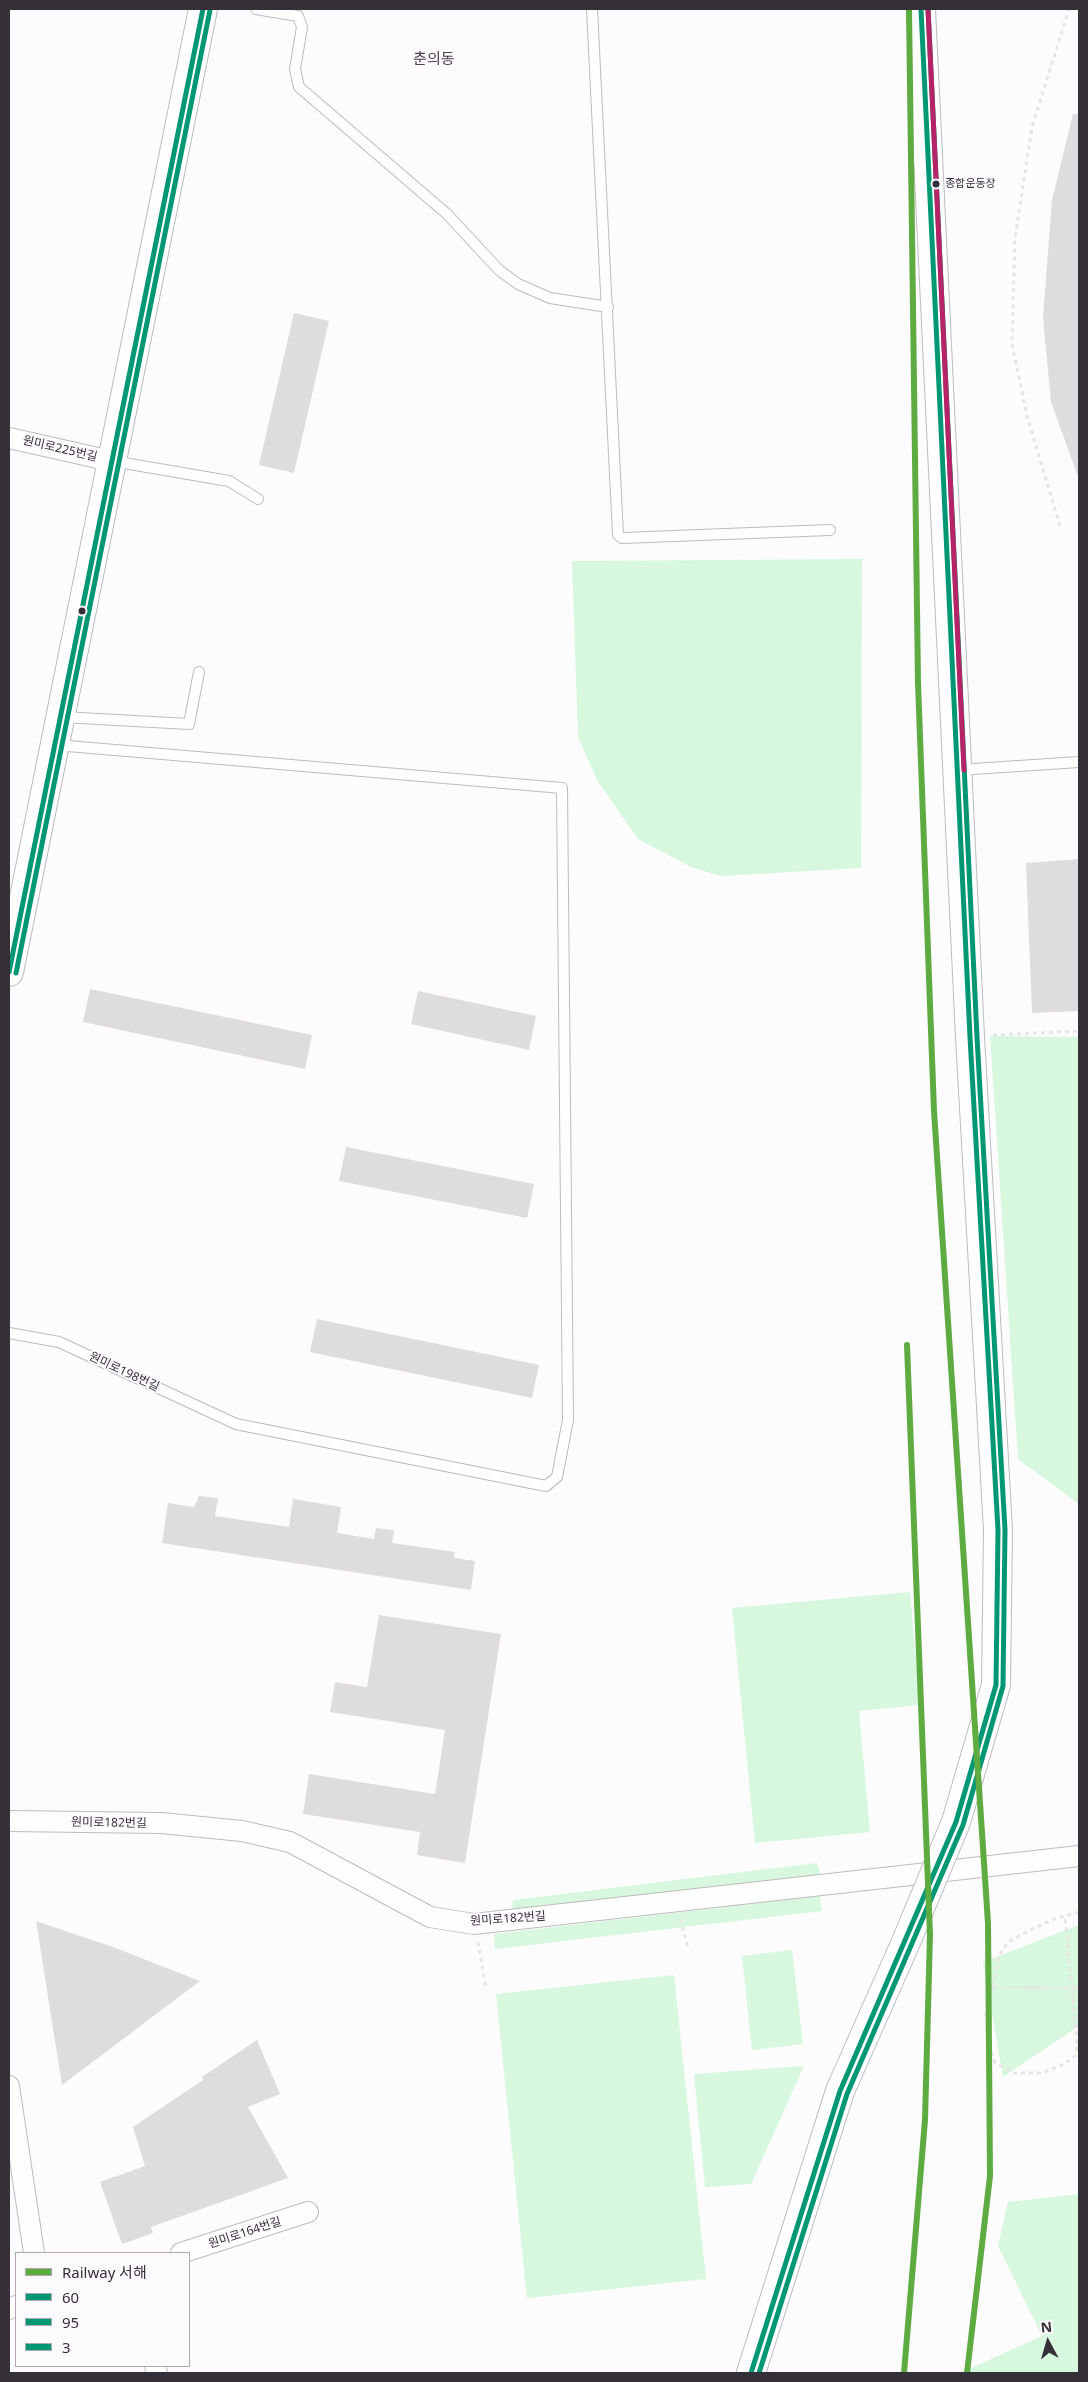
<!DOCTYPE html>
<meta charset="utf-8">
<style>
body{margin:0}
#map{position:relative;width:1088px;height:2382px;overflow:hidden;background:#fcfbfd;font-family:"Noto Sans","Noto Sans KR",sans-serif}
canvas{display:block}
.frame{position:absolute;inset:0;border:10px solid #353037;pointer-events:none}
.legend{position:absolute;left:15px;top:2252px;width:175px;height:115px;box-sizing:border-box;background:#fdfafe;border:1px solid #ada9ae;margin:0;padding:6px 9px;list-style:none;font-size:15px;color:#353037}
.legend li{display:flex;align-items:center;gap:10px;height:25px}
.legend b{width:25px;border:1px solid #ada9ae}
.north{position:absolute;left:1023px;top:2317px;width:50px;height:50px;-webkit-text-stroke:4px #fdfafe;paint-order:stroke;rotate:354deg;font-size:14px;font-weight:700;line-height:20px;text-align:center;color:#353037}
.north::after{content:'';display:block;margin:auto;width:18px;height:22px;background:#353037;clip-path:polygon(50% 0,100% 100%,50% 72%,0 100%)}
</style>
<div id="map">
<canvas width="1088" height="2382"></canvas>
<div class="frame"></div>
<ul class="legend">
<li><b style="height:6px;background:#5eac41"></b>Railway 서해</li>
<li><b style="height:6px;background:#009775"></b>60</li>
<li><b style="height:6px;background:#009775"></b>95</li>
<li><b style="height:6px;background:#009775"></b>3</li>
</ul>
<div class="north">N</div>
</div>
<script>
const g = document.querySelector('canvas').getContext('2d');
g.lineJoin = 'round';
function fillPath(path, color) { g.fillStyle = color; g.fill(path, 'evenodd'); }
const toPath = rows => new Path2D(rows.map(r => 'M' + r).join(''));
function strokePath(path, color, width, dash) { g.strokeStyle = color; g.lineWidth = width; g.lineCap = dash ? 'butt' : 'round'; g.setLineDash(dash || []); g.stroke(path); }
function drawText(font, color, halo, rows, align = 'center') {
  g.font = font + ' "Noto Sans","Noto Sans KR",sans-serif'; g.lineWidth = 4; g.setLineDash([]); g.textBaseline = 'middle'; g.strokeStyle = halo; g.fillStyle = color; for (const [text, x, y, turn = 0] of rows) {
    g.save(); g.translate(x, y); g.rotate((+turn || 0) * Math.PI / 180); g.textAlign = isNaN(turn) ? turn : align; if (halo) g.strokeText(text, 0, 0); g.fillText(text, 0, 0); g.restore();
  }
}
fillPath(toPath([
 [862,559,861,868,721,876,691,867,638,839,597,780,578,737,572,561],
 [990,1036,1079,1037,1079,1504,1018,1459],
 [910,1592,920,1705,859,1711,870,1832,755,1843,732,1608],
 [817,1863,821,1875,512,1912,513,1900],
 [820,1896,822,1911,495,1949,494,1934],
 [1079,1925,1079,2026,1003,2077,983,1962],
 [792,1950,803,2044,752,2050,742,1956],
 [674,1975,706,2279,527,2298,496,1994],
 [804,2066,751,2184,705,2187,694,2074],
 [1079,2194,1079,2373,960,2373,1042,2336,998,2246,1008,2202]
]), '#d7f8de');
fillPath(toPath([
 [1073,114,1079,114,1079,474,1077,474,1051,402,1043,318,1052,200],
 [294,313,329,321,294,473,259,465],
 [1079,859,1079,1011,1032,1013,1026,863],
 [90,989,312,1035,305,1069,83,1022],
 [418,991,536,1016,529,1050,411,1024],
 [346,1147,534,1184,527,1218,339,1181],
 [317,1319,539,1365,532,1398,310,1352],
 [199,1496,218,1498,215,1516,289,1527,293,1499,341,1507,337,1533,374,1539,376,1528,394,1530,392,1543,455,1552,454,1558,475,1561,471,1590,162,1543,168,1503,194,1507],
 [379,1615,501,1634,465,1863,417,1855,420,1832,303,1814,309,1774,435,1794,445,1730,330,1712,335,1682,367,1687],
 [36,1921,113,1947,200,1981,62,2085],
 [257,2040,280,2094,248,2107,288,2178,151,2227,153,2233,122,2244,100,2182,145,2166,133,2127,203,2080,202,2077]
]), '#dfdce0');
const lane = toPath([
 [256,9,298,16,302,27,295,69,299,87,447,214,499,270,518,284,550,298,608,307],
 [592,9,618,535,622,538,830,530],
 [112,461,229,481,258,499],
 [62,717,189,724,199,672],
 [958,770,1079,762],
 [9,1333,59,1342,236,1424,546,1486,557,1477,568,1420,562,788,56,745]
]);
const street = toPath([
 [9,438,111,461],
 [9,1821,161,1823,242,1831,290,1842,430,1917,474,1924,1079,1856],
 [9,2086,34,2253],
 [181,2253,308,2212],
 [9,2309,16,2306],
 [155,2366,157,2373]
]);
const secondary = toPath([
 [921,9,970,1037,998,1530,996,1685,956,1822],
 [9,972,203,9],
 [751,2373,840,2091,906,1942]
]);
strokePath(lane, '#bdbbbe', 12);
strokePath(street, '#bdbbbe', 22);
strokePath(secondary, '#bdbbbe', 30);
strokePath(toPath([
 [1060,526,1027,416,1012,344,1015,238,1032,127,1069,9],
 [993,1035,1079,1031],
 [1079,1912,1054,1919,1030,1930,1008,1942,999,1956,986,2015,988,2042,995,2063,1014,2073,1042,2073,1065,2064,1076,2055,1077,2041,1072,1988,1079,1988],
 [680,1919,688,1947],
 [478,1942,486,1989],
 [993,1987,1072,1988,1065,1916]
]), '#e6e6e6', 3, [4, 4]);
strokePath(lane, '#fffeff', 10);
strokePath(street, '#fffeff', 20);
strokePath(secondary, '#fffeff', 28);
const secondaryBridge = toPath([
 [906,1942,956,1822]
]);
strokePath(secondaryBridge, '#bdbbbe', 30, []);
strokePath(secondaryBridge, '#fffeff', 28);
strokePath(toPath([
 [751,2373,840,2091,956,1822,996,1685,998,1530,970,1037,921,9]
]), '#009775', 5);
strokePath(toPath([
 [759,2373,847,2094,963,1825,1003,1686,1005,1530,977,1037,928,9]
]), '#009775', 5);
strokePath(toPath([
 [9,972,203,9]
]), '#009775', 5);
strokePath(toPath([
 [16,973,210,10]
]), '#009775', 5);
strokePath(toPath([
 [928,9,964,770]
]), '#b62367', 5);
strokePath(toPath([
 [909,9,918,683,934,1111,988,1923,990,2176,967,2373],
 [904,2373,925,2120,930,1935,907,1345]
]), '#5eac41', 6);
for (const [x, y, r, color] of [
 [936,184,4.5,"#353037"],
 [82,611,4.5,"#353037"]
]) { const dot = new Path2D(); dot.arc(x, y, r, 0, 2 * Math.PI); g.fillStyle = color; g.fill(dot); strokePath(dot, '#fdfafe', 2); }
drawText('11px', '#353037', '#fdfafe', [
 ["종합운동장",945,184]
], 'left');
drawText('12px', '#353037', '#fdfafe', [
 ["원미로225번길",60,449,13],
 ["원미로198번길",124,1372,25],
 ["원미로182번길",109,1823,1],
 ["원미로182번길",508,1919,-4],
 ["원미로164번길",245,2233,-18]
]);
drawText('15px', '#4d4151', '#fdfafe', [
 ["춘의동",434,60]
]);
</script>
